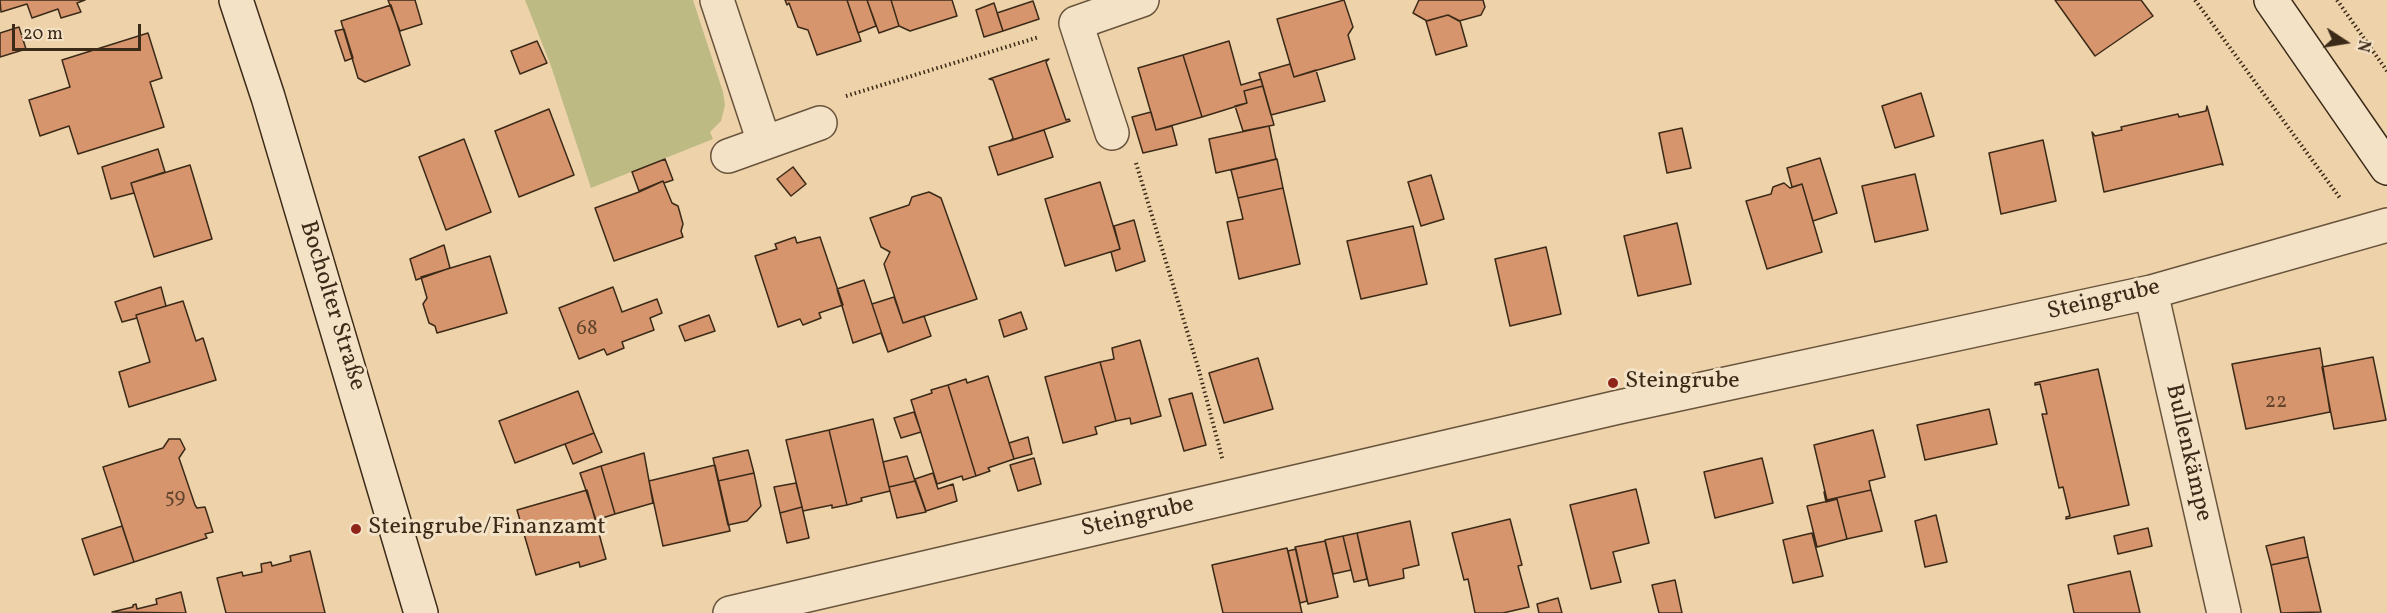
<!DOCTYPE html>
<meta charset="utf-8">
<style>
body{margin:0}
#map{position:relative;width:2387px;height:613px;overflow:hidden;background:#eed2a9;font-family:Vollkorn,serif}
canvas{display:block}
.north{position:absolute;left:2315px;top:12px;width:60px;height:60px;-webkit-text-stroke:4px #f4e2c7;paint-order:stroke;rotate:102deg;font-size:16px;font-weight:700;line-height:24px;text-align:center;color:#3b2a18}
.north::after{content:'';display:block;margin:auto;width:21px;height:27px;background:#3b2a18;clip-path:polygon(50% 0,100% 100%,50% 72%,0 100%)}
.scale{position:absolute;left:12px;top:24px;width:129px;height:27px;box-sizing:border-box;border:3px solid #3b2a18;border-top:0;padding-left:8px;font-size:18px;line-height:21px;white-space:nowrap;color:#3b2a18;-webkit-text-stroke:4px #f4e2c7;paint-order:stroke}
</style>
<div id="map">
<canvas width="2387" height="613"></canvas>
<div class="north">N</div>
<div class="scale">20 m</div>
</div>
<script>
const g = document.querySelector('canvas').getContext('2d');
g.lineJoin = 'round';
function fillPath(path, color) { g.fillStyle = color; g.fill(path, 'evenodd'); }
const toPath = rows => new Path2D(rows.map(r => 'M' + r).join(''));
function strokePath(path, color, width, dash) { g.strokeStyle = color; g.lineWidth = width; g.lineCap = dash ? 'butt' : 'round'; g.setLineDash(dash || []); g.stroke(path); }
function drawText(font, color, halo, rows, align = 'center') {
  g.font = font + ' Vollkorn,serif'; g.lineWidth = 6; g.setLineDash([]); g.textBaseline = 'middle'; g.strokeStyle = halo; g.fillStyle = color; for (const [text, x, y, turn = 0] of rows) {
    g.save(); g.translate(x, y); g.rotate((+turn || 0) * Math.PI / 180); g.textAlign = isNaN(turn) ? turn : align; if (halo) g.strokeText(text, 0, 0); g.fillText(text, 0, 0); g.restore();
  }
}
fillPath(toPath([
 [525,0,693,0,723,92,725,105,721,121,710,132,713,139,591,188,551,66]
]), '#beba84');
const building = toPath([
 [0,0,85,0,77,3,81,12,61,18,58,9,32,18,27,4,1,12,0,0],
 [388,0,415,0,422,24,400,31,388,0],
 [785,0,847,0,861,41,817,55,808,30,798,27,789,3,787,5,785,0],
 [847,0,867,0,876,26,858,33,847,0],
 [867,0,891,0,899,26,879,33,867,0],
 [891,0,952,0,957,16,910,31,899,26,891,0],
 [1344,0,1353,27,1348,35,1355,59,1294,77,1277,19,1344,0],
 [1419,0,1483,0,1485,7,1481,15,1459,21,1448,15,1427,21,1413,13,1419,0],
 [2055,0,2141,0,2153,16,2095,56,2055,0],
 [1033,1,1039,19,1003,31,997,13,1033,1],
 [994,3,1003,31,984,37,976,10,994,3],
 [391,5,410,65,365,82,358,78,341,21,391,5],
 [1448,15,1460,21,1467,46,1436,55,1426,21,1448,15],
 [19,27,26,49,0,57,0,33,19,27],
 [344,29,353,58,345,61,335,31,344,29],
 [148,33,162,78,150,82,164,127,78,154,69,126,40,136,29,100,70,87,62,60,148,33],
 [537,41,547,63,520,74,511,51,537,41],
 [1229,41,1241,85,1261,79,1263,86,1244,91,1247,103,1202,117,1183,55,1229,41],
 [1183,55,1202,117,1156,130,1138,68,1183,55],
 [1049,59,1046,62,1066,120,1069,119,1070,121,1010,141,1013,138,993,80,989,79,1049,59],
 [1290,64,1294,77,1316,70,1325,101,1271,115,1259,73,1290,64],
 [1263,86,1274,125,1243,131,1235,106,1247,103,1244,91,1263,86],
 [1921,93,1934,136,1895,148,1882,106,1921,93],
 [2207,106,2223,165,2221,164,2104,192,2092,132,2095,136,2122,130,2121,127,2178,114,2179,117,2206,111,2207,106],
 [549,109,574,175,519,197,495,131,549,109],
 [1151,112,1156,130,1172,126,1177,145,1143,153,1132,117,1151,112],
 [1269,126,1276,159,1216,173,1209,139,1269,126],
 [1682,128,1691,168,1667,173,1659,133,1682,128],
 [1044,130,1053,157,998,175,989,147,1044,130],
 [464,139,491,212,446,230,419,157,464,139],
 [2043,140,2056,201,2001,214,1989,153,2043,140],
 [158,149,165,172,131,183,134,193,111,199,102,167,158,149],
 [1820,158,1837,213,1813,221,1802,184,1792,187,1787,168,1820,158],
 [665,159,673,180,664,183,663,181,639,191,632,172,665,159],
 [1277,159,1283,188,1238,198,1231,170,1277,159],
 [190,165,212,239,154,257,131,183,190,165],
 [793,167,806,184,791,196,777,179,793,167],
 [1915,174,1928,230,1875,242,1862,186,1915,174],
 [1431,175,1444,219,1421,226,1408,182,1431,175],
 [663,181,672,203,678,206,683,224,681,231,683,237,614,261,595,208,639,192,663,181],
 [1100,182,1120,249,1065,266,1045,199,1100,182],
 [1784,183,1790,188,1802,184,1822,252,1767,269,1746,201,1771,194,1773,187,1784,183],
 [1283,188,1300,264,1239,279,1227,222,1243,219,1238,198,1283,188],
 [929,192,941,198,977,299,903,323,884,264,890,252,881,247,870,218,909,205,912,197,929,192],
 [1134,220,1145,261,1116,271,1111,252,1120,249,1114,226,1134,220],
 [1677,223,1691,284,1638,296,1624,236,1677,223],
 [1413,226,1427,284,1361,299,1347,241,1413,226],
 [795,237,797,243,820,237,843,305,819,313,821,318,803,325,800,319,778,327,755,256,777,249,775,244,795,237],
 [444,245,450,268,416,280,410,259,444,245],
 [1546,247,1561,314,1510,326,1495,259,1546,247],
 [490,256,507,313,437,333,435,326,429,323,423,304,427,298,421,277,490,256],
 [864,280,888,352,881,333,853,343,837,289,864,280],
 [161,287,166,306,136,315,137,318,122,322,115,302,161,287],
 [613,287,622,312,657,299,662,313,650,318,654,330,622,342,624,348,607,355,604,349,579,359,559,308,613,287],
 [894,297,903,323,924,316,931,336,888,352,872,304,894,297],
 [183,301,196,341,203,338,216,380,129,407,119,372,150,362,136,315,183,301],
 [1021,312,1027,329,1004,337,999,320,1021,312],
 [709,315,715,331,685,341,679,326,709,315],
 [1140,340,1161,416,1131,424,1130,418,1116,421,1100,362,1114,359,1112,348,1140,340],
 [2320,348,2330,412,2246,429,2232,364,2320,348],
 [2373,357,2386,420,2334,429,2322,367,2373,357],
 [1258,358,1273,409,1224,423,1209,373,1258,358],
 [1100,362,1116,421,1095,427,1097,434,1063,443,1045,377,1100,362],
 [2098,369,2129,505,2066,519,2066,517,2070,516,2063,487,2059,488,2042,414,2047,414,2040,384,2035,385,2035,383,2098,369],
 [988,376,1014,459,988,468,990,471,976,476,948,385,966,379,967,383,988,376],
 [948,385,976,476,963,480,962,476,937,484,911,400,932,393,931,390,948,385],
 [578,391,594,433,515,463,499,421,578,391],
 [1192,393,1206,445,1184,451,1169,399,1192,393],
 [1989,409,1997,444,1925,460,1917,425,1989,409],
 [914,412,921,432,901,438,894,418,914,412],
 [873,419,890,491,861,498,862,501,847,505,829,430,873,419],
 [829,430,847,505,832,508,832,505,803,511,786,440,829,430],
 [1873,430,1885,477,1869,481,1871,490,1827,500,1814,445,1873,430],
 [594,433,602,452,573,464,565,444,594,433],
 [1028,437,1032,454,1014,459,1009,443,1028,437],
 [169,439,180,439,185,449,179,458,195,505,197,508,205,507,213,532,205,534,207,538,134,562,103,467,163,448,169,439],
 [748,450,754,473,718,481,713,458,748,450],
 [644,453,653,503,615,514,601,466,644,453],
 [907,456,915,481,889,487,883,462,907,456],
 [1034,458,1041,484,1018,491,1010,465,1034,458],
 [1762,458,1773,503,1715,518,1704,472,1762,458],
 [715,465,730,531,663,546,649,481,715,465],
 [601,466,615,514,596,520,580,473,601,466],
 [754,473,761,506,747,521,728,525,718,481,754,473],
 [933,473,938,489,953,484,957,501,926,511,915,479,933,473],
 [915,481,926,512,897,518,889,487,915,481],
 [796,483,802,507,780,513,774,487,796,483],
 [1636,489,1649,543,1613,552,1621,582,1591,589,1570,505,1636,489],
 [587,490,606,559,580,567,579,562,536,575,517,510,587,490],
 [1871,490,1882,531,1847,539,1837,499,1826,502,1824,492,1827,500,1871,490],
 [1837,499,1847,539,1817,547,1807,506,1837,499],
 [802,507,809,538,787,543,780,513,802,507],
 [1936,515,1947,562,1925,567,1915,521,1936,515],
 [1510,519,1522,565,1518,566,1529,607,1503,613,1475,613,1468,579,1464,580,1452,533,1510,519],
 [1410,521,1419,565,1403,569,1404,578,1369,586,1357,533,1410,521],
 [122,526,134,562,94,575,82,539,122,526],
 [2148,528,2152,546,2118,554,2114,536,2148,528],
 [1357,533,1367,579,1354,582,1343,536,1357,533],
 [1812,533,1823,576,1793,583,1783,540,1812,533],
 [1343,536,1351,570,1333,574,1325,540,1343,536],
 [2304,537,2308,557,2271,565,2266,546,2304,537],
 [1325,541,1338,597,1308,604,1295,547,1325,541],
 [1287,548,1302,613,1223,613,1212,565,1287,548],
 [1296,549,1307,601,1300,603,1288,551,1296,549],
 [310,551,325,613,226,613,217,578,242,572,243,576,262,572,261,564,271,562,272,566,291,561,290,556,310,551],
 [2308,557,2321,612,2281,613,2271,565,2308,557],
 [2130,571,2140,613,2074,613,2068,585,2130,571],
 [1675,580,1682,613,1659,613,1652,585,1675,580],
 [181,592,186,613,112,612,133,607,133,605,136,604,137,609,157,604,156,599,181,592],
 [1558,598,1562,613,1539,613,1537,604,1558,598]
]);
fillPath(building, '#d7956d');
strokePath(building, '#3b2a18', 1.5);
const street = toPath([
 [717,0,764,142],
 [1112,133,1076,23,1142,0],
 [728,156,820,123],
 [2151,292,2224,613],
 [730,613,1619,407,2151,292,2387,225]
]);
const secondary = toPath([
 [236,0,268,97,421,613],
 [2271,0,2387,168]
]);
strokePath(street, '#68543c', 36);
strokePath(secondary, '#3b2a18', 36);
strokePath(toPath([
 [2195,0,2340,198],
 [2337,0,2387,71],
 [846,96,1039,37],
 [1136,163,1198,367,1223,461]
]), '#3b2a18', 4, [1.5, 3]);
strokePath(street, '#f4e2c7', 33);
strokePath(secondary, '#f4e2c7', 33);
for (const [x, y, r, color] of [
 [1613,383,6,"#8f2418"],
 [356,529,6,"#8f2418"]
]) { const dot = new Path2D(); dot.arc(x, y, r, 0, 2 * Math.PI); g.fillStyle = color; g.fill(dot); strokePath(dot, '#f4e2c7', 2); }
drawText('21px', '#62452d', null, [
 ["68",587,330],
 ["22",2276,403],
 ["59",175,498]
]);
drawText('24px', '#3b2a18', '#f4e2c7', [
 ["Steingrube",2104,301,-13],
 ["Bocholter Straße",331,306,73],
 ["Bullenkämpe",2187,453,77],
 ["Steingrube",1138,518,-13]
]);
drawText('24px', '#3b2a18', '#f4e2c7', [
 ["Steingrube",1625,383],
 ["Steingrube/Finanzamt",368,529]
], 'left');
</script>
